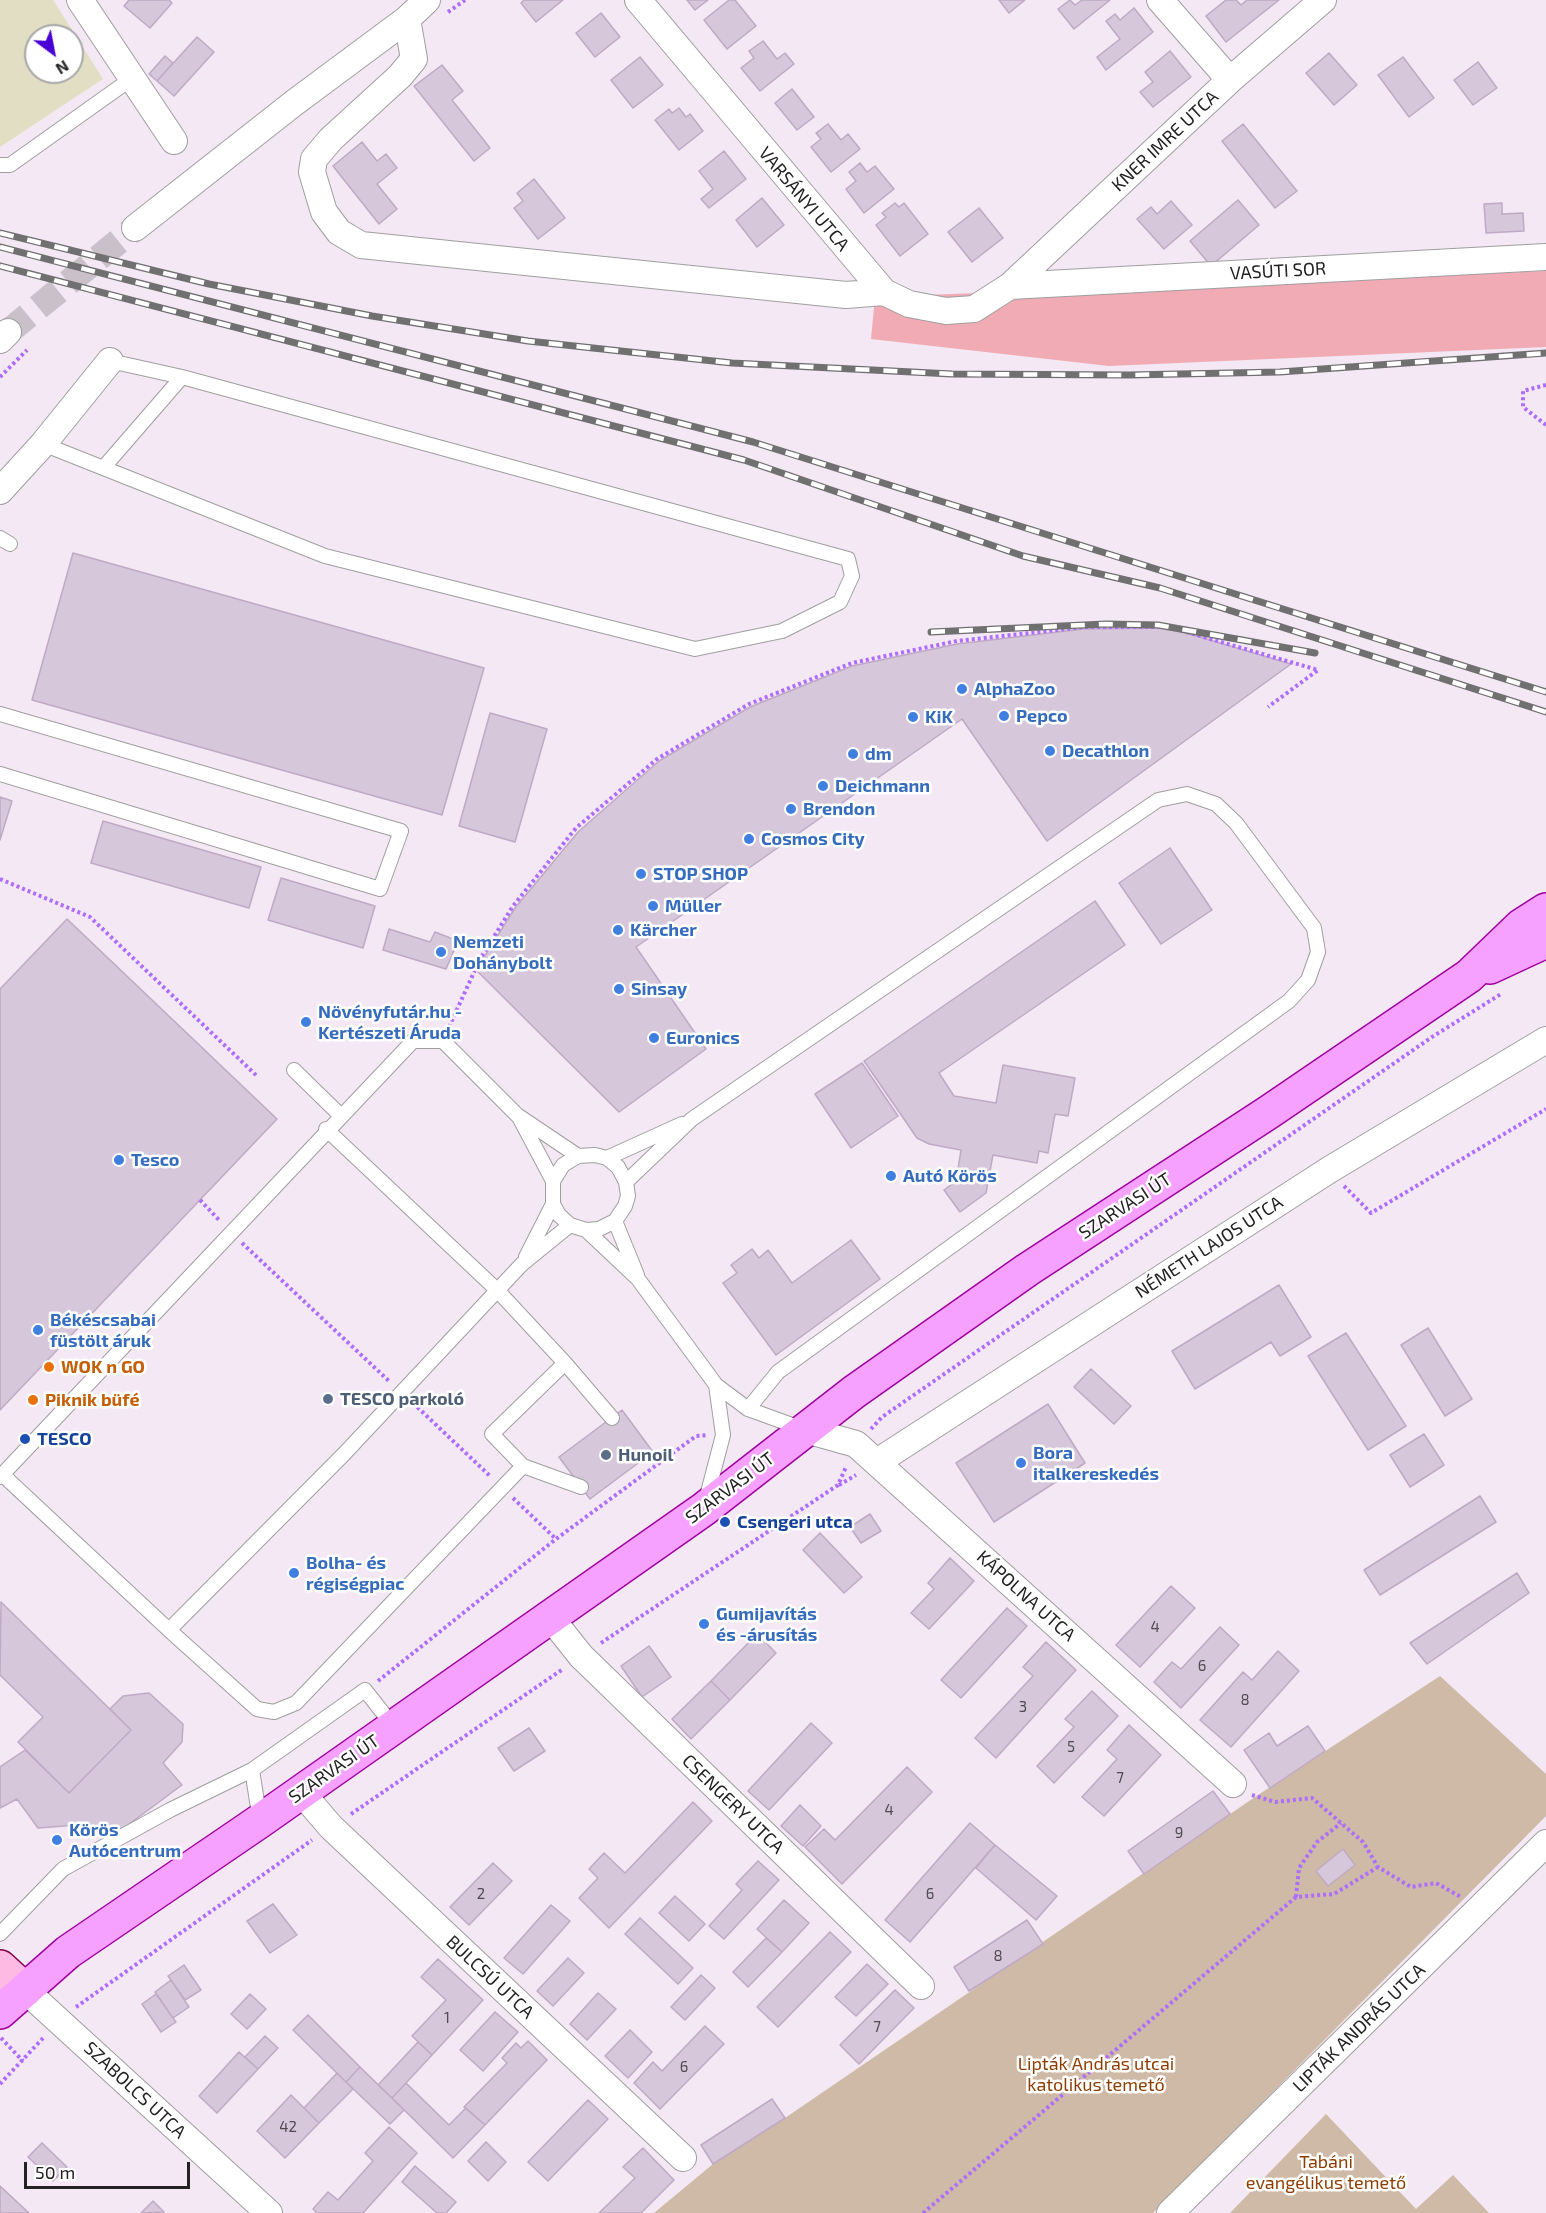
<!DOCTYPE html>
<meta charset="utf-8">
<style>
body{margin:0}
#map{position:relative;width:1546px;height:2213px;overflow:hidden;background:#f3e8f3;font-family:"Exo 2",sans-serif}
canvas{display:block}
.north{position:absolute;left:24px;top:24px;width:60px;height:60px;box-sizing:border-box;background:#fff;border:2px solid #a7a7a7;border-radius:50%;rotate:148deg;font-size:16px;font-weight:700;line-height:24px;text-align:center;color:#222}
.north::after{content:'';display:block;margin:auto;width:21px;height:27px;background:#4800d4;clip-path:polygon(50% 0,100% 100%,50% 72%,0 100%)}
.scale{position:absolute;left:24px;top:2162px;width:166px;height:27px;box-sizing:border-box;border:3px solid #222;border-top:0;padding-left:8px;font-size:18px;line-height:21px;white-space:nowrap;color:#222;-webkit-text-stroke:4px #fff;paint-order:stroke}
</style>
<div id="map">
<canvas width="1546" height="2213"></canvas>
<div class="north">N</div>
<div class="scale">50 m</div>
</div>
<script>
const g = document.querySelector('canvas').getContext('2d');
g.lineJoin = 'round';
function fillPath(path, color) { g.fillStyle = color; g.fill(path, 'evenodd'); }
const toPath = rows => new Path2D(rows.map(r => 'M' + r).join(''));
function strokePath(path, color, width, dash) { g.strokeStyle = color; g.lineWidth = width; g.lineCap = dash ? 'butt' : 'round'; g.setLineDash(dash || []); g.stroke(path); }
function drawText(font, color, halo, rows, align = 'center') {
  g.font = font + ' "Exo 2",sans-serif'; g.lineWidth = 5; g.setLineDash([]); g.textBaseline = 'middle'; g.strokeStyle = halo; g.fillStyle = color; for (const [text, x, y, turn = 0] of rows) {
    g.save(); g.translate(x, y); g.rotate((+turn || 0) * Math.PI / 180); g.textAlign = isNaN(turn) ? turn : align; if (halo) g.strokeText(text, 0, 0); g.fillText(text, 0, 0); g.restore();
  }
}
fillPath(toPath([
 [1546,271,1546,347,1109,366,871,339,875,297]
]), '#f0abb5');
fillPath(toPath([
 [0,0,53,0,103,79,0,147],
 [36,36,72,36,72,72,36,72]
]), '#e2dec4');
fillPath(toPath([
 [1440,1676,1546,1774,1546,1816,1153,2213,654,2213,713,2164,785,2118,1255,1797],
 [1326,2114,1416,2209,1453,2175,1489,2213,1230,2213]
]), '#cebaa7');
const building = toPath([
 [129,0,169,0,172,3,150,28,124,6,129,0],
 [524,0,563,0,536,22,521,3,524,0],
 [687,0,708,0,695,10,687,0],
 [729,0,735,0,756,26,727,49,704,20,729,0],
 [999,0,1025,0,1009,13,999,0],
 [1070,0,1075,5,1082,0,1110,0,1074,29,1058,9,1070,0],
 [1226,0,1236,0,1241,5,1247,0,1279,0,1226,42,1206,16,1226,0],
 [1134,8,1153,32,1106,70,1097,57,1120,39,1106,21,1115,14,1120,20,1134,8],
 [601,13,620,37,595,57,576,33,601,13],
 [197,37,214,52,174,96,157,81,197,37],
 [763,41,777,59,785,53,794,64,760,91,741,68,754,58,749,51,763,41],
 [1170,51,1191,77,1153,107,1140,92,1153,82,1145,72,1170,51],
 [1329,53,1357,85,1334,105,1306,73,1329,53],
 [165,56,173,63,157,81,149,74,165,56],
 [640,57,663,85,633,108,611,80,640,57],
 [1403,57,1434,98,1409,117,1378,75,1403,57],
 [1478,62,1497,88,1473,105,1454,80,1478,62],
 [442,65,463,91,452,100,490,148,474,161,414,86,442,65],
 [792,89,814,117,797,130,775,103,792,89],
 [679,108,686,117,690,114,703,131,679,150,655,120,669,109,672,113,679,108],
 [828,124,841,140,848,134,860,149,831,172,811,147,821,139,816,133,828,124],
 [1243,124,1297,191,1275,208,1222,141,1243,124],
 [362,142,377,161,386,154,397,168,377,184,397,209,379,224,333,166,362,142],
 [724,151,746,179,709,208,701,199,713,189,699,171,724,151],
 [860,163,867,172,875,166,894,189,864,213,846,189,856,181,849,172,860,163],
 [534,179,565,218,538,239,514,208,523,201,517,193,534,179],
 [762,198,784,225,757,247,736,220,762,198],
 [1238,200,1259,225,1211,266,1190,241,1238,200],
 [1171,201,1192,225,1164,249,1137,219,1151,207,1157,214,1171,201],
 [895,203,899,207,904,203,928,234,900,256,876,225,886,217,882,213,895,203],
 [1502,203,1502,214,1523,213,1524,231,1486,233,1484,204,1502,203],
 [979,208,1003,238,972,262,948,232,979,208],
 [73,553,484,668,442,815,32,700,73,553],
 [1169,628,1291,664,1047,841,962,719,636,947,706,1049,619,1112,476,970,515,908,578,832,659,761,750,707,852,666,957,644,1083,629,1169,628],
 [490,713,547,729,515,842,459,826,490,713],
 [0,797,12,801,0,840,0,797],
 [103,821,261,867,249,908,91,863,103,821],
 [1170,848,1212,910,1161,944,1119,883,1170,848],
 [281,878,375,906,363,948,268,920,281,878],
 [1095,901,1125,945,939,1073,954,1096,996,1103,1003,1065,1075,1078,1068,1116,1055,1114,1048,1153,1039,1151,1037,1163,993,1155,986,1193,960,1212,944,1190,956,1181,961,1150,929,1144,917,1138,864,1061,1095,901],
 [67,919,277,1119,0,1410,0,989,67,919],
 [389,929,430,942,435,932,458,941,446,969,383,950,389,929],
 [862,1063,898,1116,851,1148,815,1094,862,1063],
 [851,1240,880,1279,776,1355,723,1283,737,1273,731,1265,752,1249,759,1258,768,1250,792,1283,851,1240],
 [1279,1285,1311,1337,1280,1356,1271,1342,1195,1389,1172,1351,1279,1285],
 [1428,1328,1472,1399,1445,1416,1401,1345,1428,1328],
 [1346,1333,1406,1426,1368,1450,1308,1356,1346,1333],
 [1091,1369,1131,1406,1114,1424,1074,1387,1091,1369],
 [1048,1404,1085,1463,994,1522,956,1463,1048,1404],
 [622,1410,653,1452,590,1499,559,1457,622,1410],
 [1424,1434,1444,1465,1410,1487,1390,1455,1424,1434],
 [1480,1496,1496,1522,1380,1595,1364,1570,1480,1496],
 [870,1514,881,1531,861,1543,850,1527,870,1514],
 [820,1533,862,1577,844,1593,803,1550,820,1533],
 [950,1558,974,1581,929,1629,911,1613,934,1589,928,1583,950,1558],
 [1517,1573,1529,1593,1427,1664,1410,1643,1517,1573],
 [1171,1586,1195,1608,1140,1667,1116,1645,1171,1586],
 [1,1602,131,1730,69,1793,18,1742,43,1717,0,1675,1,1602],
 [1007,1608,1027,1626,961,1698,941,1680,1007,1608],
 [1220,1627,1239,1645,1181,1708,1154,1682,1172,1662,1181,1669,1220,1627],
 [757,1634,776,1653,730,1700,711,1681,757,1634],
 [1046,1642,1076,1670,996,1758,975,1738,1033,1676,1023,1667,1046,1642],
 [649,1646,671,1677,642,1697,621,1666,649,1646],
 [1278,1651,1299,1671,1231,1747,1200,1720,1243,1672,1252,1680,1278,1651],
 [711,1681,730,1700,691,1739,672,1719,711,1681],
 [1092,1691,1118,1716,1054,1783,1037,1766,1074,1727,1065,1719,1092,1691],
 [149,1693,183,1724,182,1742,163,1763,182,1785,109,1839,78,1825,38,1828,17,1799,0,1808,0,1767,25,1750,69,1793,131,1730,110,1709,123,1696,149,1693],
 [811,1723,832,1743,769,1810,748,1791,811,1723],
 [1129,1725,1161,1755,1104,1816,1082,1797,1117,1759,1107,1750,1129,1725],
 [1308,1726,1325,1751,1270,1788,1244,1750,1269,1733,1277,1746,1308,1726],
 [529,1728,545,1751,514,1771,498,1748,529,1728],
 [907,1767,932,1792,842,1884,805,1847,824,1829,835,1840,907,1767],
 [1213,1791,1230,1814,1144,1874,1128,1851,1213,1791],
 [693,1802,712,1821,609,1928,579,1898,598,1878,589,1869,604,1853,625,1873,693,1802],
 [800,1805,821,1826,803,1846,781,1826,800,1805],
 [970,1823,995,1845,910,1942,885,1920,970,1823],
 [995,1845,1057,1896,1036,1920,976,1868,995,1845],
 [1343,1849,1355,1865,1328,1886,1316,1871,1343,1849],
 [758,1861,779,1880,724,1939,709,1926,742,1890,736,1884,758,1861],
 [493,1863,512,1881,469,1925,450,1907,493,1863],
 [675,1896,705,1924,689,1941,659,1913,675,1896],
 [784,1900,809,1923,782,1952,757,1929,784,1900],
 [273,1904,297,1935,270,1953,247,1921,273,1904],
 [551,1905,570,1921,523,1974,504,1958,551,1905],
 [640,1918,693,1968,678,1984,625,1934,640,1918],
 [1027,1920,1043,1944,969,1991,954,1967,1027,1920],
 [830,1932,851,1952,778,2027,757,2007,830,1932],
 [766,1938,782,1952,748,1987,733,1972,766,1938],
 [568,1958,584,1973,553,2006,537,1991,568,1958],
 [438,1959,483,2000,432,2055,412,2036,446,2000,421,1977,438,1959],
 [867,1964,888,1984,856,2016,835,1997,867,1964],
 [184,1965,201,1990,185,2000,168,1976,184,1965],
 [701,1975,715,1988,685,2020,671,2007,701,1975],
 [171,1980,189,2007,173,2018,155,1992,171,1980],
 [895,1990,914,2008,859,2064,840,2045,895,1990],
 [598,1993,616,2009,587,2040,570,2024,598,1993],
 [156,1994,176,2022,161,2032,142,2004,156,1994],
 [250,1994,266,2009,247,2029,231,2014,250,1994],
 [495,2012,518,2032,483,2071,460,2050,495,2012],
 [308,2015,360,2067,346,2082,293,2030,308,2015],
 [705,2026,724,2044,660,2109,634,2083,653,2062,662,2071,705,2026],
 [630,2030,652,2052,628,2078,605,2056,630,2030],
 [265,2036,278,2048,258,2069,245,2057,265,2036],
 [528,2041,547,2060,485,2125,464,2107,507,2063,502,2058,516,2043,521,2048,528,2041],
 [418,2042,432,2055,392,2098,378,2085,418,2042],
 [239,2052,258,2069,217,2113,199,2096,239,2052],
 [360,2067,404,2110,390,2124,346,2082,360,2067],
 [337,2073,353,2089,319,2123,304,2108,337,2073],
 [406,2083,449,2125,466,2108,485,2125,453,2158,392,2098,406,2083],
 [291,2095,319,2123,285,2158,257,2131,291,2095],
 [772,2099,785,2118,713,2164,701,2145,772,2099],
 [588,2100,608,2119,548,2181,528,2162,588,2100],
 [389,2127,417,2153,363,2213,317,2213,313,2209,328,2192,338,2200,373,2161,365,2153,389,2127],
 [486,2142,506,2162,488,2181,468,2161,486,2142],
 [42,2143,67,2167,53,2181,28,2157,42,2143],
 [643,2148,674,2180,641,2213,599,2213,635,2178,623,2167,643,2148],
 [415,2166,456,2202,446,2213,437,2213,402,2182,415,2166],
 [0,2186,29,2213,0,2213,0,2186],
 [153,2201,164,2212,141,2213,153,2201]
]);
fillPath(building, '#d6c7da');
strokePath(building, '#c0a9c6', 1.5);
strokePath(toPath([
 [8,332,135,228]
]), '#c9c0c9', 26, [26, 13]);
const lane = toPath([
 [0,165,10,165,131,79],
 [43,444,325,556,695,649,782,631,840,602,852,576,848,559,182,377,110,361],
 [104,467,182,377],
 [0,538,10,544],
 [0,714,401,831,380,889,0,774],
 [294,1070,340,1115],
 [519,1117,553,1181,553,1204,526,1257],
 [607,1158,682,1124],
 [553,1181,563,1165,578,1156,595,1155,607,1158,618,1167,626,1182,628,1196,625,1206,615,1221,599,1229,586,1230,570,1225,559,1215,553,1204],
 [626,1182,692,1119,1158,800,1187,794,1216,804,1236,823,1314,928,1318,952,1308,980,1289,1001,778,1372,748,1409],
 [615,1221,637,1275],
 [586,1230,638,1279,716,1385,748,1409,803,1429],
 [565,1363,612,1418],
 [523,1466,581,1487],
 [3,1475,169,1630,344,1454,522,1264,570,1225],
 [0,1477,413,1041,443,1041,517,1115,578,1156],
 [706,1500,723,1435,716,1385],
 [169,1630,257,1709,274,1712,296,1703,523,1466,492,1434,565,1363,497,1290,326,1129],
 [260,1820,252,1770,365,1690,394,1727],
 [0,1934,63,1869,170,1810,252,1770]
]);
const street = toPath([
 [80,0,174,141],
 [638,0,884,292,909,304,946,311,974,309,1010,286,1230,80,1323,0],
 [1160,0,1230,80],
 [407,19,414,59,400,76,331,139,314,159,312,172,324,212,339,232,361,245,846,295,884,292],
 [135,228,294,103,407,19,427,0],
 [1010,286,1546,257],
 [0,340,8,332],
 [0,491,43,444,110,361],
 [806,1430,856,1444,1233,1784],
 [877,1462,1329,1170,1546,1040],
 [550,1617,581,1656,921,1986],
 [301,1792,331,1827,683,2158],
 [25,1990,269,2213],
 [1170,2213,1546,1843]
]);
const secondary = toPath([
 [0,1967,25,1990]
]);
const primary = toPath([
 [1490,967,1546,941],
 [0,2012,68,1952,260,1821,704,1509,854,1392,1027,1270,1269,1112,1469,976,1521,926,1546,910]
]);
strokePath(lane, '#9f9f9f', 16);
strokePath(street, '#9f9f9f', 28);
strokePath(secondary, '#820048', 36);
strokePath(primary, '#a0009f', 36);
strokePath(toPath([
 [448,12,465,0],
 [0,377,27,350],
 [1546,385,1523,391,1523,407,1546,425],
 [0,879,90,917,258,1077],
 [449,1027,480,959,513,906,576,828,657,759,749,704,852,663,957,641,1084,627,1169,627,1318,670,1268,707],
 [1344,1186,1371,1213,1546,1109],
 [200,1200,220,1221],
 [242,1243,390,1382],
 [413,1403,490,1476],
 [871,1429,882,1417,1432,1037,1501,994],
 [839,1485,856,1475],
 [513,1498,556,1539],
 [601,1643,838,1485,846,1467],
 [378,1681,556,1539,696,1436,707,1435],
 [1252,1795,1275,1802,1312,1798,1363,1842,1378,1867,1411,1887,1436,1883,1461,1897],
 [351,1814,563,1669],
 [1296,1897,1299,1868,1317,1842,1341,1823],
 [76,2007,312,1840],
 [1,2038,23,2061],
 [0,2084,44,2037],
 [923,2213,1296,1897,1334,1894,1378,1867]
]), '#ad6dff', 4, [3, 3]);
strokePath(lane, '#fff', 14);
strokePath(street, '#fff', 26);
strokePath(secondary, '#ffbae4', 33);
strokePath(primary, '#f6a1ff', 33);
const rail = toPath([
 [0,233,209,284,372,316,528,341,732,363,952,374,1129,375,1280,372,1546,353],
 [0,247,753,442,1546,692],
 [0,266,744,460,1023,556,1160,588,1546,712],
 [931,632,1106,624,1158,625,1315,653]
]);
strokePath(rail, '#707070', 7);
strokePath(rail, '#fff', 4.5, [14]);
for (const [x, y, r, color] of [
 [962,689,6,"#3f7fe0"],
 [1004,716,6,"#3f7fe0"],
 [913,717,6,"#3f7fe0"],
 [1050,751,6,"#3f7fe0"],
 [853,754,6,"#3f7fe0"],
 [823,786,6,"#3f7fe0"],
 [791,809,6,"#3f7fe0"],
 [749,839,6,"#3f7fe0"],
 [641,874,6,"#3f7fe0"],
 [653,906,6,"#3f7fe0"],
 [618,930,6,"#3f7fe0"],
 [441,952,6,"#3f7fe0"],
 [619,989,6,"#3f7fe0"],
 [306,1022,6,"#3f7fe0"],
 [654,1038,6,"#3f7fe0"],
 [119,1160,6,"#3f7fe0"],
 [891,1176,6,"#3f7fe0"],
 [38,1330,6,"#3f7fe0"],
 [49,1367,6,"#e8710a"],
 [328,1399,6,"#5c6f8a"],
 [33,1400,6,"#e8710a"],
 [25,1439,6,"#1a4fb4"],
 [606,1455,6,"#5c6f8a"],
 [1021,1463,6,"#3f7fe0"],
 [725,1522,6,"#1a4fb4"],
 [294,1573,6,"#3f7fe0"],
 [704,1624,6,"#3f7fe0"],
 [57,1840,6,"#3f7fe0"]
]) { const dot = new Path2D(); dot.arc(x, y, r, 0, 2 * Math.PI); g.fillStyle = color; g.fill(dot); strokePath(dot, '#fff', 2); }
drawText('15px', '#4f4b50', null, [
 ["4",1155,1627],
 ["6",1202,1666],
 ["8",1245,1700],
 ["3",1023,1707],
 ["5",1071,1747],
 ["7",1120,1778],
 ["4",889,1810],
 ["9",1179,1833],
 ["2",481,1894],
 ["6",930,1894],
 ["8",998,1956],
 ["1",447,2018],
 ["7",877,2027],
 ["6",684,2067],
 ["42",288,2127]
]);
drawText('18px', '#222', '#fff', [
 ["KNER IMRE UTCA",1165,141,-43],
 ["VARSÁNYI UTCA",804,199,50],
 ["VASÚTI SOR",1278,271,-3],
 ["SZARVASI ÚT",1125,1206,-33],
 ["NÉMETH LAJOS UTCA",1209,1247,-33],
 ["SZARVASI ÚT",730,1488,-37],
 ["KÁPOLNA UTCA",1026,1596,42],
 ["SZARVASI ÚT",334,1769,-35],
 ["CSENGERY UTCA",733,1804,44],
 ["BULCSÚ UTCA",490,1977,43],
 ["LIPTÁK ANDRÁS UTCA",1359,2028,-44],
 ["SZABOLCS UTCA",135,2090,43]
]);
drawText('bold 18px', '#366cbe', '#fff', [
 ["AlphaZoo",974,689],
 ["Pepco",1016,716],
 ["KiK",925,717],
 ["Decathlon",1062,751],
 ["dm",865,754],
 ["Deichmann",835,786],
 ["Brendon",803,809],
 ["Cosmos City",761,839],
 ["STOP SHOP",653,874],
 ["Müller",665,906],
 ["Kärcher",630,930],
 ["Nemzeti",453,942],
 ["Dohánybolt",453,963],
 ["Sinsay",631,989],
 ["Növényfutár.hu -",318,1012],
 ["Kertészeti Áruda",318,1033],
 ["Euronics",666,1038],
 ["Tesco",131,1160],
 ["Autó Körös",903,1176],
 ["Békéscsabai",50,1320],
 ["füstölt áruk",50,1341],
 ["Bora",1033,1453],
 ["italkereskedés",1033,1474],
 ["Bolha- és",306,1563],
 ["régiségpiac",306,1584],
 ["Gumijavítás",716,1614],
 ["és -árusítás",716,1635],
 ["Körös",69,1830],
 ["Autócentrum",69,1851]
], 'left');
drawText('bold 18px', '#c56008', '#fff', [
 ["WOK n GO",61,1367],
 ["Piknik büfé",45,1400]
], 'left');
drawText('bold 18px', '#4e5e75', '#fff', [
 ["TESCO parkoló",340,1399],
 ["Hunoil",618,1455]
], 'left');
drawText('bold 18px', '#164399', '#fff', [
 ["TESCO",37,1439],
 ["Csengeri utca",737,1522]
], 'left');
drawText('18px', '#8e3d02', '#fff', [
 ["Lipták András utcai",1096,2064],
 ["katolikus temető",1096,2085],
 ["Tabáni",1326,2162],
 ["evangélikus temető",1326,2183]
]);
</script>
